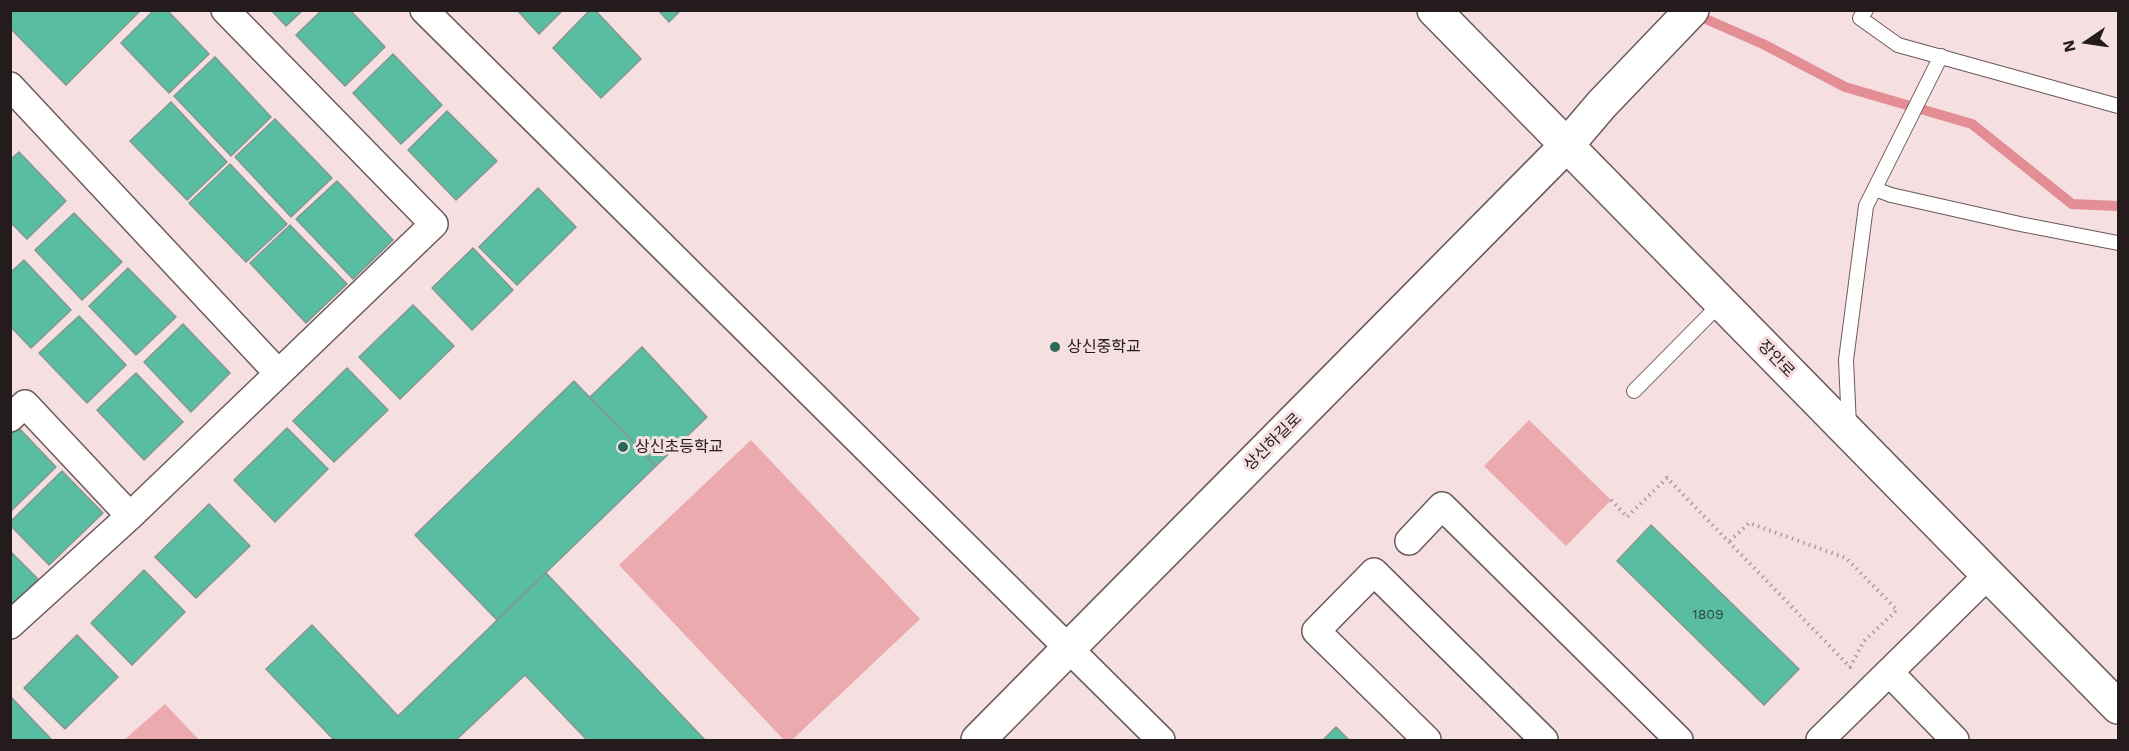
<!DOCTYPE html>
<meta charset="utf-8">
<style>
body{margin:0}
#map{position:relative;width:2129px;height:751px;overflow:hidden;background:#f5dfe0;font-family:"Work Sans",sans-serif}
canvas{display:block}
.frame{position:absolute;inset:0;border:12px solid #231b1c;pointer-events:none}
.north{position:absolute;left:2057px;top:12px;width:60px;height:60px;-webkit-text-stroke:4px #f5dfe0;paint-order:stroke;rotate:257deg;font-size:16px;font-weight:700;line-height:24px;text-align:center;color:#231b1c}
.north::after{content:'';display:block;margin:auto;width:21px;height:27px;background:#231b1c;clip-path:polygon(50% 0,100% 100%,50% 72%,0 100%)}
</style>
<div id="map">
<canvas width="2129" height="751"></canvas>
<div class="frame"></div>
<div class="north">N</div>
</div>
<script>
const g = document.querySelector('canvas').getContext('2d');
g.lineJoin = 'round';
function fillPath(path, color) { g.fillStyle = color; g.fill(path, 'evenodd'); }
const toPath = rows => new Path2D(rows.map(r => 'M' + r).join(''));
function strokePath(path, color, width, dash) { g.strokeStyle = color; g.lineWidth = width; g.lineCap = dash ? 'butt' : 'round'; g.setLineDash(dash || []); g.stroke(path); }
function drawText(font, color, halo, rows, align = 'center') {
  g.font = font + ' "Work Sans","Noto Sans KR",sans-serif'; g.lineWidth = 6; g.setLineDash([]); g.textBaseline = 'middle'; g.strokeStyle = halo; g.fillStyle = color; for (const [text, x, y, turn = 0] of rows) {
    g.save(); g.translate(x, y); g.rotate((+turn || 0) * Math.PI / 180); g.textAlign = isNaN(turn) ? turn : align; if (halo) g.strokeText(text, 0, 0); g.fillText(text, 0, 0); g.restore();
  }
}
fillPath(toPath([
 [1529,420,1611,500,1566,546,1484,466],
 [751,440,920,619,792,740,784,740,619,565],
 [165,704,199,740,124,740]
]), '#ebaaae');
strokePath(toPath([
 [1692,13,1763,44,1845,87,1972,124,2072,204,2118,206]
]), '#e38e94', 10);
const building = toPath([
 [10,10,141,10,66,85,10,28,10,10],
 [154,10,167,10,209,54,169,93,121,43,154,10],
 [271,10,303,10,286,26,271,10],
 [322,10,350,10,385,47,345,86,296,35,322,10],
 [517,10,563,10,539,34,517,10],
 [590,10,595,10,641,59,601,98,553,48,590,10],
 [658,10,681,10,669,22,658,10],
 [393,54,442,105,401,144,353,93,393,54],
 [215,57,271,117,231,156,174,96,215,57],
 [171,102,227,162,187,200,130,141,171,102],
 [447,111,497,161,456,200,408,150,447,111],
 [275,119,332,178,291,217,235,157,275,119],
 [19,152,66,201,27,239,10,222,10,160,19,152],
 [230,164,287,224,246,262,189,203,230,164],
 [337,181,393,240,353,279,296,219,337,181],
 [538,188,576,227,517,285,479,247,538,188],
 [74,213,122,262,82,300,35,250,74,213],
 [290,225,347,284,306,323,250,263,290,225],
 [473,248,513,290,472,330,432,288,473,248],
 [24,260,71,310,31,348,10,326,10,273,24,260],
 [128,268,176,317,136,355,89,306,128,268],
 [413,305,454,346,400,399,359,357,413,305],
 [79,316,126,365,87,403,39,353,79,316],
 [183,324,230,373,191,412,144,362,183,324],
 [642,347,707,417,656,466,590,397,642,347],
 [347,368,388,410,334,462,293,421,347,368],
 [136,373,183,422,144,460,97,410,136,373],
 [574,381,656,466,497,620,415,535,574,381],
 [16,425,56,467,10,512,10,430,16,425],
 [287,428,328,469,275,522,234,480,287,428],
 [62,471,103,513,49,565,10,525,10,522,62,471],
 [209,504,250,546,196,598,155,557,209,504],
 [1651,525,1799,669,1764,705,1617,561,1651,525],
 [10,551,39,580,10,607,10,551],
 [144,570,185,612,132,665,91,623,144,570],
 [546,573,705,740,587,740,525,675,456,740,334,740,266,669,312,625,398,716,546,573],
 [77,635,118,677,65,729,24,688,77,635],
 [11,697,51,739,50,740,10,740,11,697],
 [1336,727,1349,740,1323,740,1336,727]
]);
fillPath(building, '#58bda1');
strokePath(building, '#839790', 1.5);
const lane = toPath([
 [1866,10,1860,18,1898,45,2118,106],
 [1875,189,1891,195,2020,224,2118,243],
 [1634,391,1721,303],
 [1849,426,1846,360,1866,206,1941,56]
]);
const street = toPath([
 [424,10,1161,740],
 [10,86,278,373],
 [10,418,25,404,130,516],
 [1409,541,1442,506,1679,740],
 [10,625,130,516,434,224,225,10],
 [1889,672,1955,740],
 [1427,740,1316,631,1374,572,1544,740],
 [1820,740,1988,575]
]);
const secondary = toPath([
 [1434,10,2118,707],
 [978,740,1567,145,1602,104,1692,10]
]);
strokePath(lane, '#6c595a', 16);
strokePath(street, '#6c595a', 30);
strokePath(secondary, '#6c595a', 36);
strokePath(toPath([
 [1611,500,1627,517,1667,478,1850,667,1864,641,1897,610,1846,558,1749,523,1729,542]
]), '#ac9b9c', 4, [1.5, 4.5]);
strokePath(lane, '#fff', 14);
strokePath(street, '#fff', 27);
strokePath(secondary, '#fff', 33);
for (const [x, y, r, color] of [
 [1055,347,6,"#286957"],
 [623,447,6,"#286957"]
]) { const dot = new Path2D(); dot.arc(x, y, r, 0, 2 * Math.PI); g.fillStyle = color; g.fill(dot); strokePath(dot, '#f5dfe0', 2); }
drawText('14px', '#30443d', null, [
 ["1809",1708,615]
]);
drawText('16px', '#231b1c', '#f5dfe0', [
 ["상신중학교",1067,347],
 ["상신초등학교",635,447]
], 'left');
drawText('16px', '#231b1c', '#f5dfe0', [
 ["장안로",1776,359,46],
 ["상신하길로",1273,442,-45]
]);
</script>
